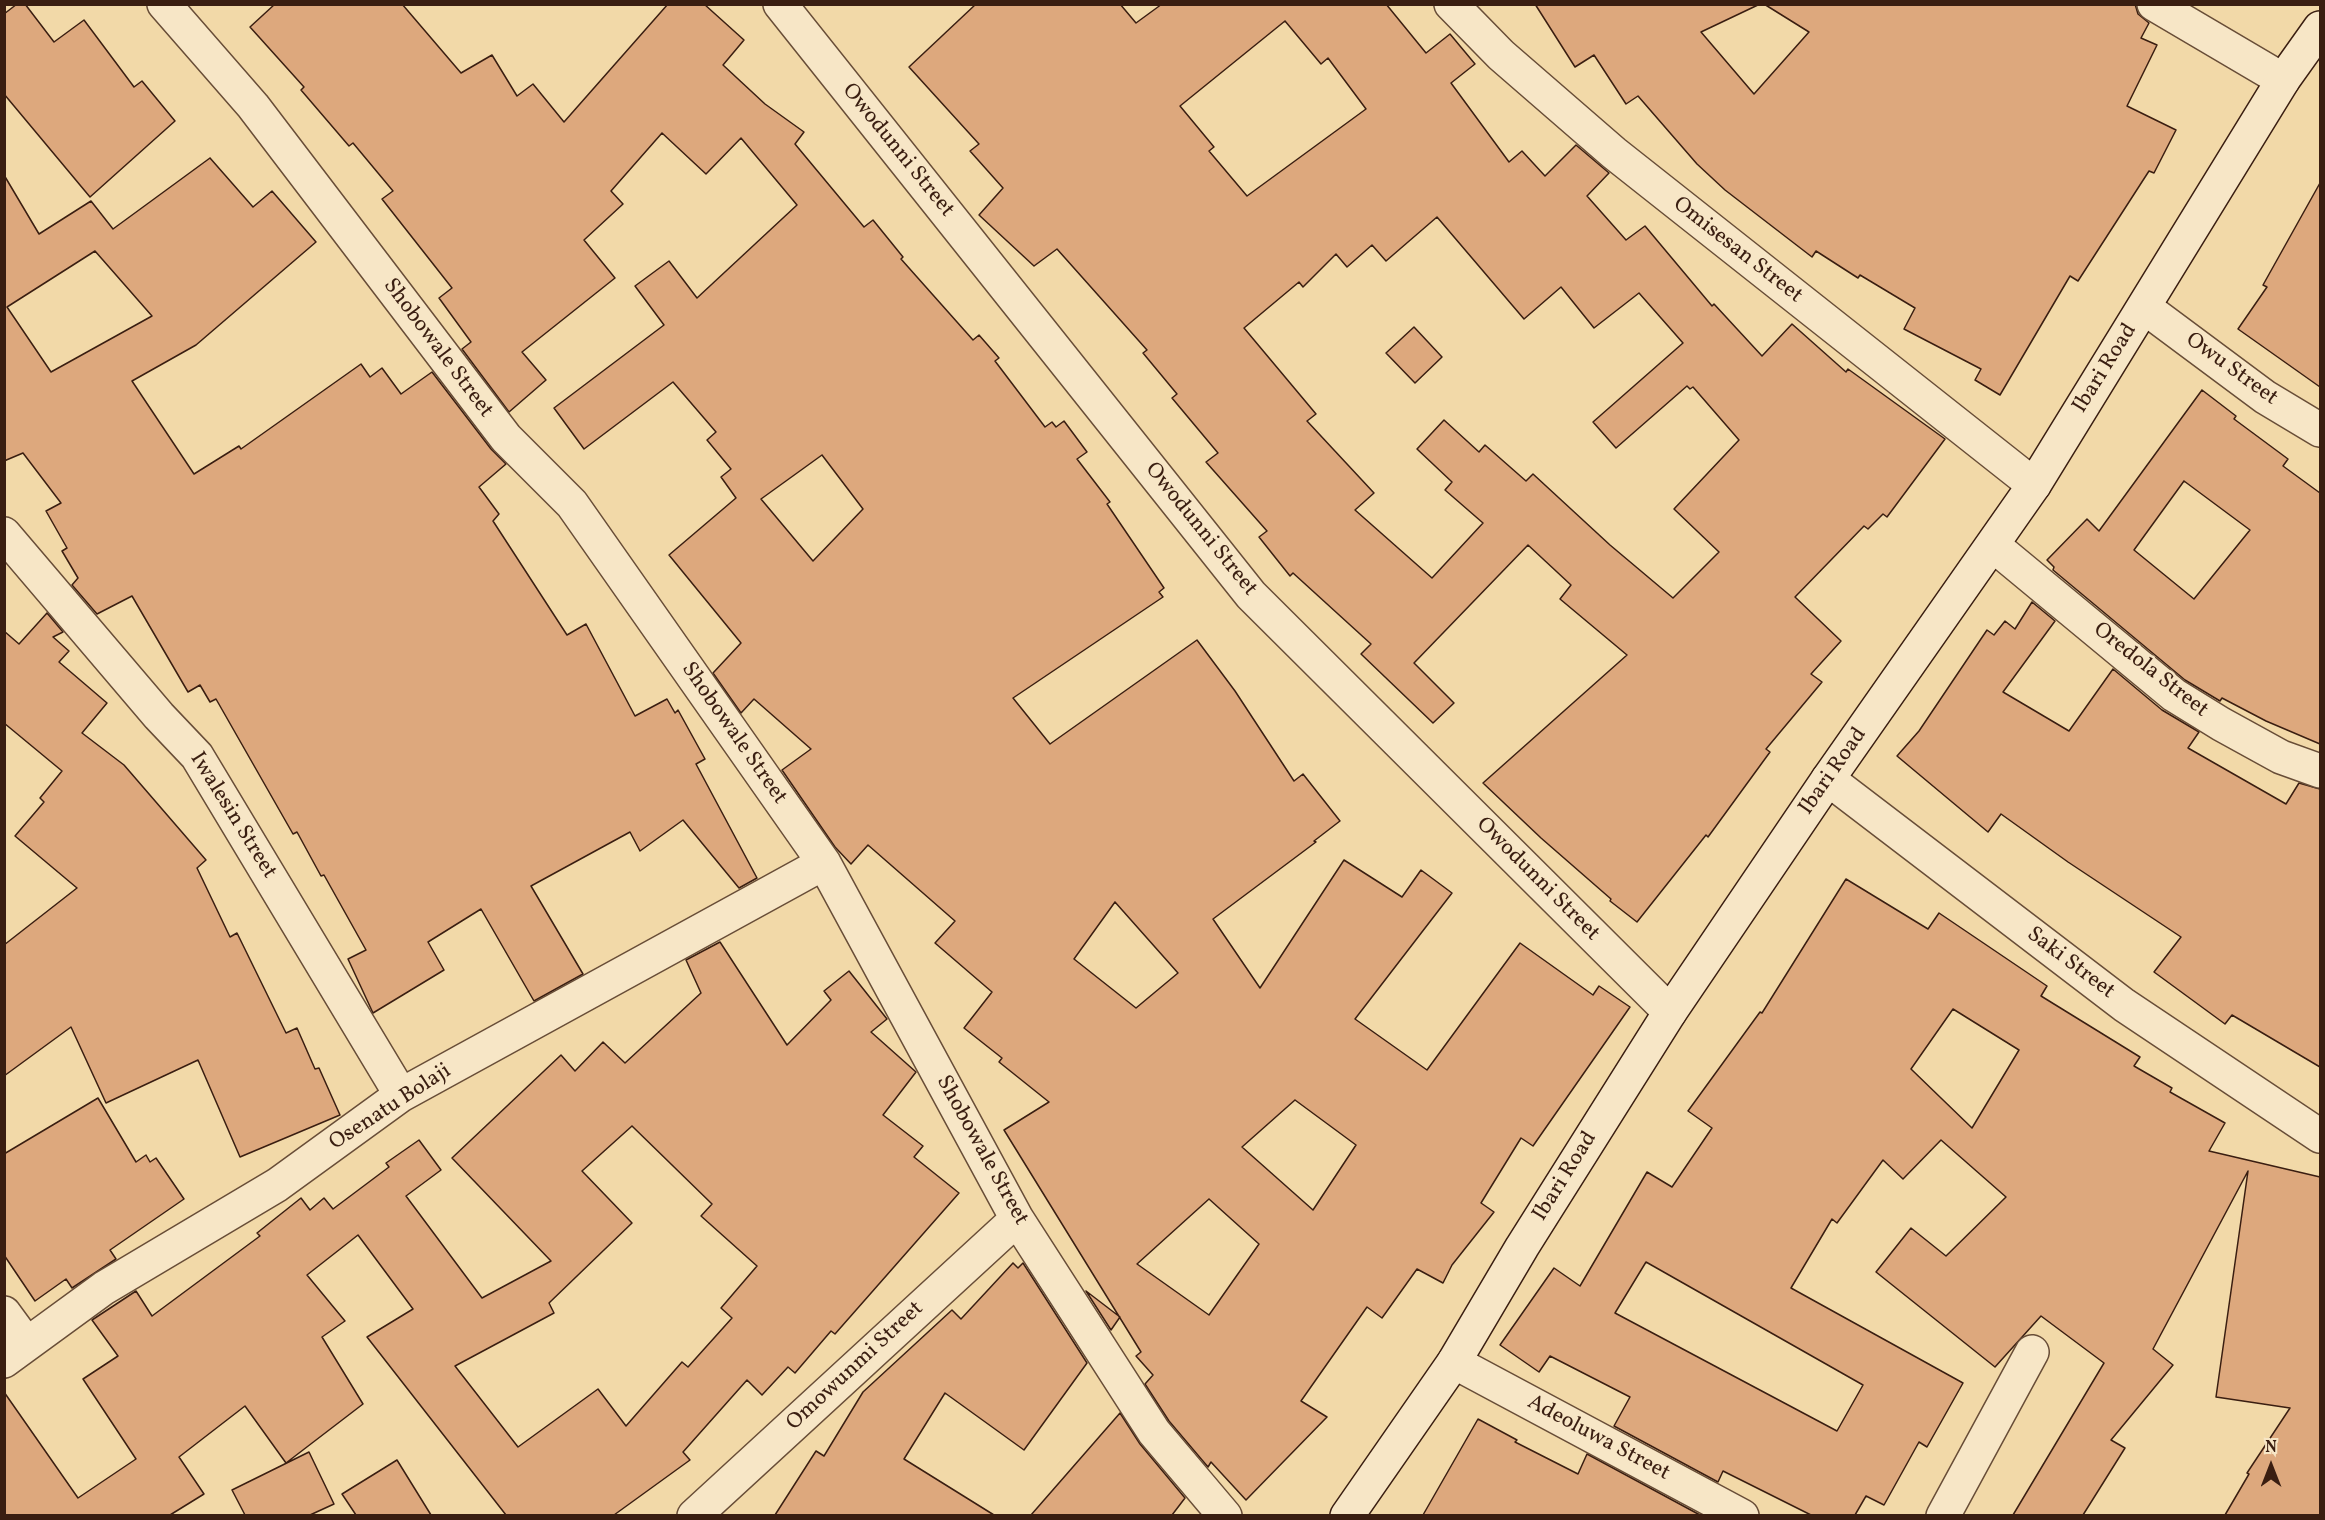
<!DOCTYPE html>
<style>
body{margin:0}
#map{position:relative;width:2325px;height:1520px;overflow:hidden;background:#f2d9a8;font-family:Vollkorn,serif}
canvas{display:block}
.frame{position:absolute;inset:0;border:6px solid #3a1e11;pointer-events:none}
.north{position:absolute;left:2241px;top:1436px;width:60px;height:60px;-webkit-text-stroke:4px #f7e6c6;paint-order:stroke;rotate:0deg;font-size:16px;font-weight:700;line-height:24px;text-align:center;color:#3a1e11}
.north::after{content:'';display:block;margin:auto;width:21px;height:27px;background:#3a1e11;clip-path:polygon(50% 0,100% 100%,50% 72%,0 100%)}
</style>
<div id="map">
<canvas width="2325" height="1520"></canvas>
<div class="frame"></div>
<div class="north">N</div>
</div>
<script>
const g = document.querySelector('canvas').getContext('2d');
g.lineJoin = 'round';
function fillPath(path, color) { g.fillStyle = color; g.fill(path, 'evenodd'); }
const toPath = rows => new Path2D(rows.map(r => 'M' + r).join(''));
function strokePath(path, color, width, dash) { g.strokeStyle = color; g.lineWidth = width; g.lineCap = dash ? 'butt' : 'round'; g.setLineDash(dash || []); g.stroke(path); }
function drawText(font, color, halo, rows, align = 'center') {
  g.font = font + ' Vollkorn,serif'; g.lineWidth = 5; g.setLineDash([]); g.textBaseline = 'middle'; g.strokeStyle = halo; g.fillStyle = color; for (const [text, x, y, turn = 0] of rows) {
    g.save(); g.translate(x, y); g.rotate((+turn || 0) * Math.PI / 180); g.textAlign = isNaN(turn) ? turn : align; if (halo) g.strokeText(text, 0, 0); g.fillText(text, 0, 0); g.restore();
  }
}
const building = toPath([
 [17,4,25,4,54,42,84,20,134,87,142,81,175,121,90,197,4,94,4,14,17,4],
 [275,4,402,4,461,73,492,55,517,96,533,84,564,122,668,4,704,4,744,40,723,65,765,104,804,132,795,144,864,227,873,220,903,257,901,259,973,340,979,335,999,358,995,361,1045,427,1052,422,1056,427,1064,421,1087,452,1077,459,1110,502,1107,504,1164,588,1159,592,1163,597,1013,698,1050,744,1197,640,1235,691,1294,781,1303,774,1340,821,1314,841,1316,842,1213,919,1260,988,1344,860,1402,897,1421,870,1452,893,1355,1019,1427,1070,1520,943,1593,995,1599,986,1630,1007,1533,1146,1521,1138,1481,1203,1494,1212,1452,1265,1443,1283,1417,1269,1382,1318,1367,1307,1301,1401,1327,1417,1246,1500,1211,1462,1208,1467,1169,1421,1145,1384,1153,1375,1136,1356,1141,1352,1004,1130,1049,1102,999,1062,1002,1058,964,1028,992,992,935,943,955,921,868,845,851,864,835,847,782,770,811,749,754,699,741,713,713,673,741,643,669,555,736,498,721,477,731,469,707,440,716,432,673,382,584,449,554,408,664,325,635,286,669,261,697,298,797,205,741,138,706,174,662,133,611,191,623,204,584,240,615,278,522,352,546,380,509,412,462,349,471,342,439,298,452,288,382,199,393,191,353,143,349,146,301,90,304,87,250,27,275,4],
 [822,455,863,509,813,561,761,499,822,455],
 [1115,902,1178,973,1136,1008,1074,959,1115,902],
 [1295,1100,1356,1145,1313,1210,1242,1147,1295,1100],
 [1209,1199,1259,1244,1209,1315,1137,1264,1209,1199],
 [976,4,1120,4,1136,23,1162,4,1386,4,1426,53,1450,34,1475,64,1451,83,1509,162,1522,151,1545,176,1576,145,1609,173,1587,196,1626,240,1645,226,1712,306,1714,304,1762,356,1792,324,1846,372,1848,369,1945,439,1887,517,1883,514,1868,529,1864,526,1795,597,1841,641,1811,674,1822,682,1766,749,1770,752,1708,837,1706,835,1637,922,1610,901,1611,899,1541,838,1483,783,1627,655,1560,599,1571,585,1528,545,1414,663,1454,703,1433,723,1361,654,1371,644,1293,573,1290,576,1259,537,1267,531,1206,462,1218,453,1172,398,1177,394,1143,353,1147,350,1057,249,1034,266,979,215,1003,188,970,151,979,144,909,67,976,4],
 [1285,21,1321,64,1328,58,1366,109,1247,196,1209,151,1214,147,1180,106,1285,21],
 [1437,217,1524,319,1561,287,1594,328,1639,293,1683,343,1593,422,1616,448,1687,386,1690,389,1693,387,1739,440,1674,509,1719,552,1673,598,1610,545,1533,474,1526,481,1485,445,1479,452,1444,420,1417,449,1452,482,1445,490,1483,523,1432,578,1355,510,1374,493,1307,421,1316,414,1244,328,1299,282,1303,287,1336,254,1347,267,1372,245,1386,261,1437,217],
 [1535,4,1760,4,1701,32,1754,94,1809,32,1764,4,2135,4,2138,14,2149,23,2141,38,2157,45,2127,106,2176,130,2154,173,2149,171,2078,281,2070,276,2000,395,1975,380,1981,369,1904,329,1915,308,1860,275,1858,278,1816,251,1812,257,1725,190,1697,164,1638,96,1626,104,1594,55,1575,67,1535,4],
 [210,158,253,207,272,191,316,242,196,345,132,381,194,474,239,446,241,449,361,364,370,377,382,368,401,394,432,372,491,449,506,464,479,487,499,514,493,521,567,635,586,624,635,716,667,699,675,713,678,710,705,759,696,764,757,878,739,888,683,820,640,851,630,832,531,886,583,974,534,1001,481,909,428,942,444,970,373,1013,348,959,366,950,324,875,321,876,297,832,293,834,216,699,210,702,200,685,188,692,132,596,97,614,72,585,78,578,62,551,67,548,46,511,61,503,23,453,4,461,4,175,39,234,91,201,113,229,210,158],
 [95,251,152,316,51,372,7,307,95,251],
 [2320,183,2320,387,2238,329,2267,287,2263,285,2320,183],
 [1414,327,1442,357,1415,383,1386,353,1414,327],
 [2202,390,2236,416,2234,419,2288,459,2283,466,2320,493,2320,744,2266,721,2222,698,2220,701,2185,680,2053,570,2054,567,2047,560,2087,519,2099,531,2202,390],
 [2184,481,2250,530,2194,599,2134,550,2184,481],
 [2032,602,2055,621,2003,692,2069,731,2113,669,2162,710,2199,732,2188,748,2286,804,2299,783,2320,789,2320,1067,2232,1015,2225,1024,2154,972,2181,937,2068,862,2001,814,1988,832,1897,756,1919,731,1987,630,1994,635,2005,621,2015,629,2032,602],
 [47,613,63,632,53,637,69,651,59,662,107,703,82,733,124,765,206,860,197,868,230,937,237,933,286,1033,297,1028,315,1069,319,1068,340,1115,240,1157,198,1060,106,1103,71,1027,4,1076,4,945,77,888,15,836,44,802,40,798,62,771,4,723,4,631,19,644,47,613],
 [1846,879,1928,929,1939,913,2047,986,2041,996,2140,1057,2134,1066,2172,1088,2170,1092,2225,1123,2209,1151,2320,1177,2320,1515,2225,1515,2249,1474,2247,1473,2290,1408,2216,1397,2248,1171,2153,1349,2173,1365,2111,1440,2125,1448,2083,1515,2013,1515,2104,1363,2041,1316,1995,1367,1876,1272,1911,1228,1946,1256,2006,1197,1941,1140,1903,1179,1883,1160,1837,1223,1832,1219,1791,1288,1963,1383,1927,1447,1919,1442,1884,1505,1866,1496,1855,1515,1811,1515,1723,1471,1718,1482,1614,1426,1630,1397,1550,1356,1539,1372,1500,1345,1554,1268,1580,1286,1647,1172,1672,1187,1712,1128,1688,1111,1760,1012,1762,1013,1846,879],
 [1953,1009,2019,1050,1972,1128,1911,1069,1953,1009],
 [1646,1262,1863,1385,1837,1431,1615,1313,1646,1262],
 [720,942,787,1045,831,1000,824,991,849,971,887,1019,871,1032,916,1072,883,1115,923,1146,914,1157,959,1193,835,1334,831,1331,795,1373,788,1367,762,1395,747,1380,683,1452,690,1460,614,1515,506,1515,367,1337,413,1309,358,1235,307,1275,345,1321,322,1337,363,1404,286,1463,245,1406,179,1457,204,1494,170,1515,4,1515,4,1392,78,1498,136,1459,83,1379,118,1356,92,1320,136,1291,152,1316,260,1236,257,1233,301,1198,310,1210,324,1198,333,1209,389,1167,386,1163,419,1140,441,1170,406,1196,482,1298,551,1261,452,1158,561,1055,575,1071,603,1042,625,1063,701,993,686,960,720,942],
 [632,1126,712,1204,701,1216,757,1266,721,1308,732,1318,688,1367,682,1362,626,1426,598,1389,518,1447,455,1366,554,1313,549,1303,632,1223,582,1171,632,1126],
 [98,1098,136,1162,146,1155,150,1162,156,1158,184,1199,110,1250,116,1259,72,1288,66,1279,35,1301,4,1255,4,1154,98,1098],
 [1013,1263,1018,1268,1023,1263,1087,1363,1024,1450,945,1393,904,1459,994,1515,775,1515,816,1451,824,1456,863,1392,952,1310,961,1319,1013,1263],
 [1086,1291,1120,1317,1111,1330,1086,1291],
 [1120,1413,1140,1444,1185,1498,1172,1515,1031,1515,1120,1413],
 [1478,1419,1517,1440,1515,1442,1578,1474,1587,1454,1700,1515,1423,1515,1478,1419],
 [309,1452,334,1504,310,1515,245,1515,232,1490,309,1452],
 [397,1460,431,1515,356,1515,342,1494,397,1460]
]);
fillPath(building, '#dda87d');
strokePath(building, '#3a1e11', 1.5);
const street = toPath([
 [164,4,253,106,506,438,572,504,824,863,1017,1219,1154,1432,1225,1516],
 [780,4,1251,595,1670,1012],
 [1451,4,1501,55,1614,153,2034,485],
 [2154,4,2283,80],
 [2144,307,2265,397,2320,430],
 [4,534,159,716,197,756,401,1095],
 [1994,546,2174,695,2221,724,2281,757,2320,771],
 [1828,779,2124,1005,2320,1136],
 [4,1313,26,1343],
 [4,1361,104,1288,277,1185,401,1095,824,863],
 [1454,1362,1742,1516],
 [694,1516,1017,1219],
 [1943,1516,2032,1352]
]);
const secondary = toPath([
 [1347,1516,1454,1362,1522,1247,1670,1012,1828,779,2034,485,2283,80,2320,28]
]);
strokePath(street, '#684d37', 36);
strokePath(secondary, '#3a1e11', 36);
strokePath(street, '#f7e6c6', 33);
strokePath(secondary, '#f7e6c6', 33);
drawText('22px', '#3a1e11', '#f7e6c6', [
 ["Owodunni Street",897,151,51],
 ["Omisesan Street",1737,251,38],
 ["Shobowale Street",437,349,53],
 ["Ibari Road",2106,369,-58],
 ["Owu Street",2231,370,36],
 ["Owodunni Street",1200,530,51],
 ["Oredola Street",2150,671,38],
 ["Shobowale Street",733,734,55],
 ["Ibari Road",1834,772,-55],
 ["Iwalesin Street",232,816,58],
 ["Owodunni Street",1537,880,45],
 ["Saki Street",2070,964,37],
 ["Osenatu Bolaji",391,1108,-33],
 ["Shobowale Street",981,1151,61],
 ["Ibari Road",1566,1177,-58],
 ["Omowunmi Street",856,1367,-43],
 ["Adeoluwa Street",1598,1439,28]
]);
</script>
